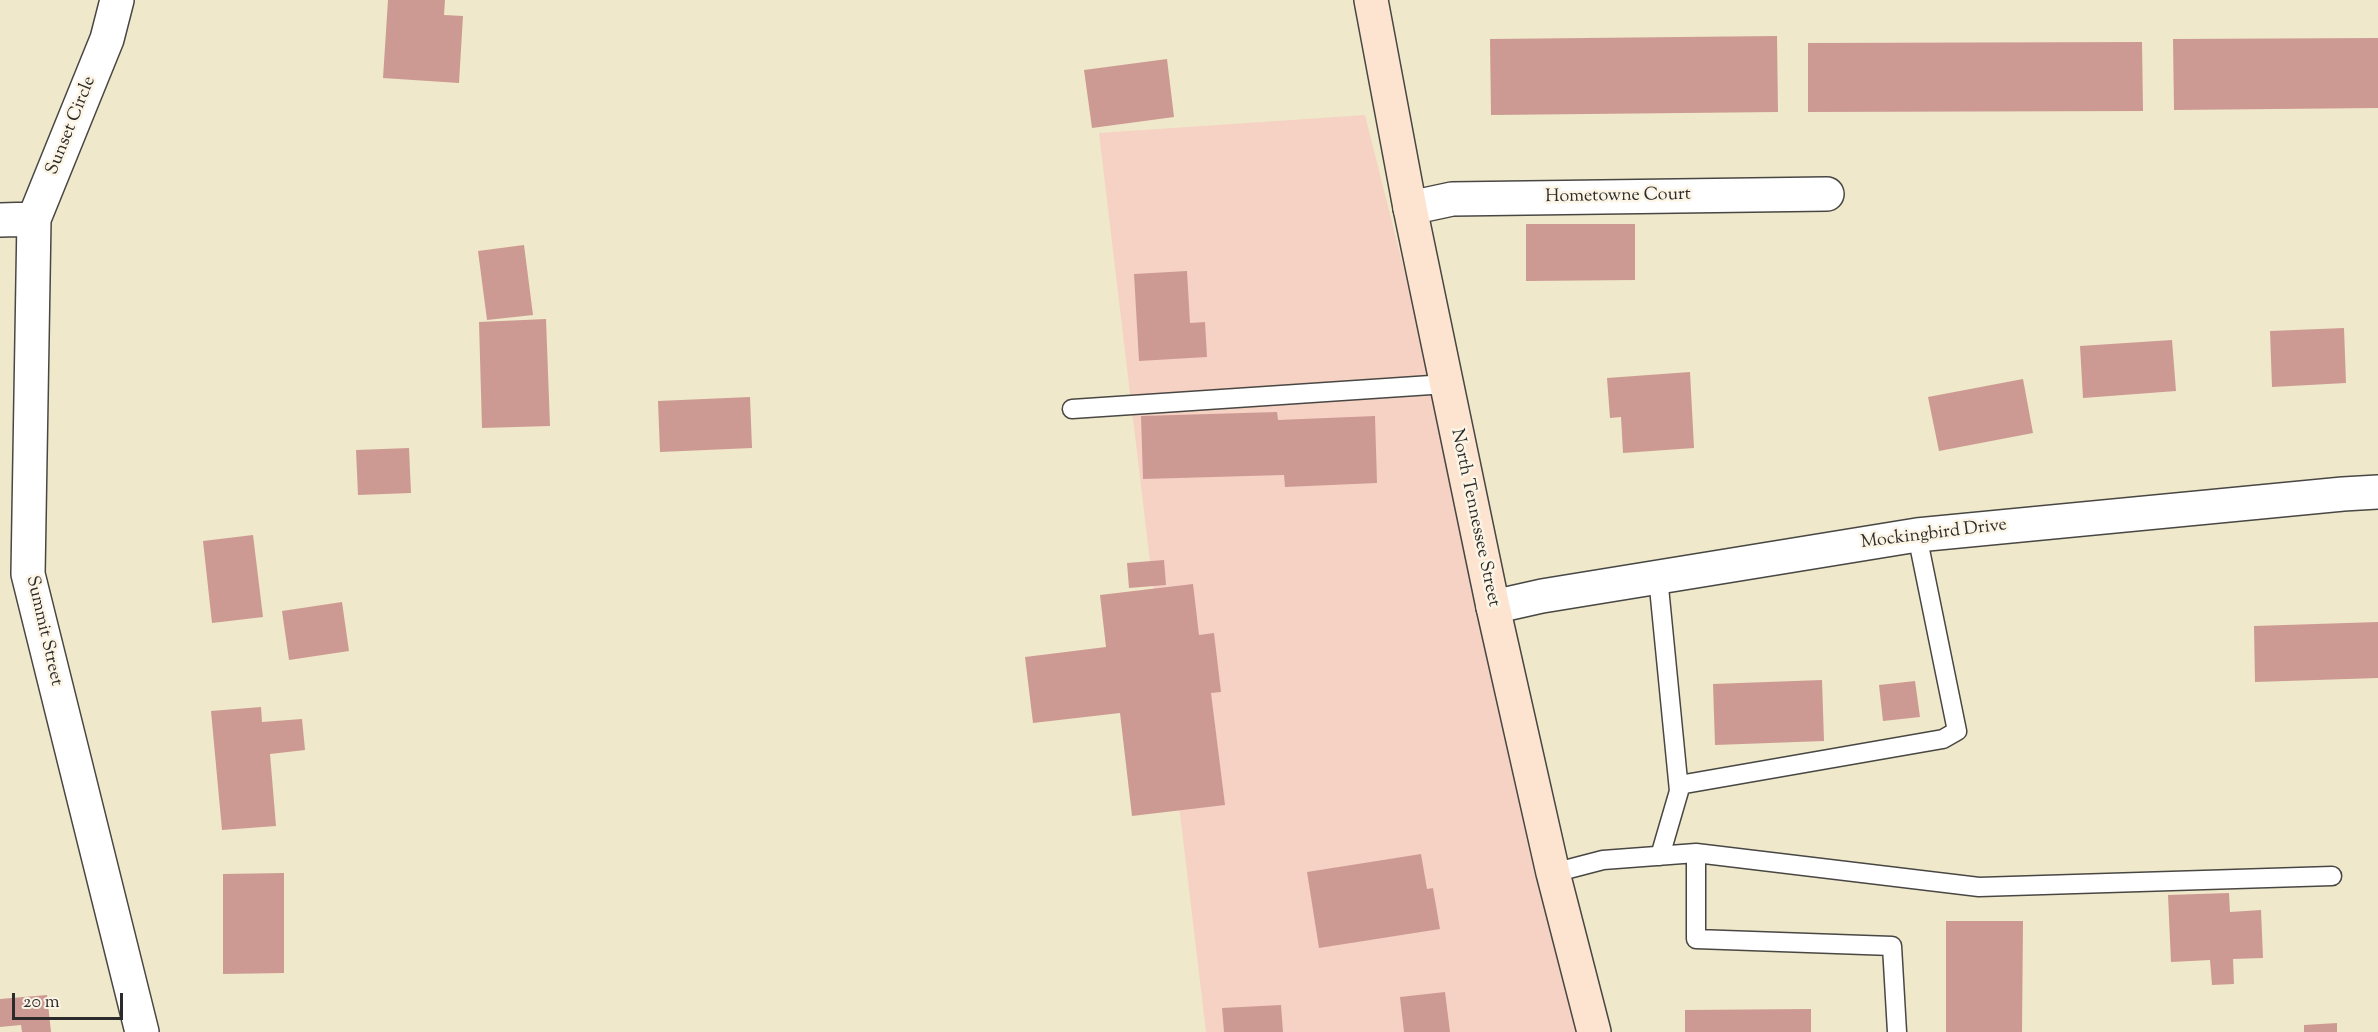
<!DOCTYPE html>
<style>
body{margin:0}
#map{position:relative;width:2378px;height:1032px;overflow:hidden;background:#efe8ca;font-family:"Sorts Mill Goudy",serif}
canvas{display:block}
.scale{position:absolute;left:12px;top:993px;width:111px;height:27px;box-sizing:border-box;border:3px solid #2b2b2b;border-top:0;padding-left:8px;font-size:18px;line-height:21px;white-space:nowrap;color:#2b2b2b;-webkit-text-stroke:4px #fcf5e5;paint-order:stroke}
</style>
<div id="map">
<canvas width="2378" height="1032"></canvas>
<div class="scale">20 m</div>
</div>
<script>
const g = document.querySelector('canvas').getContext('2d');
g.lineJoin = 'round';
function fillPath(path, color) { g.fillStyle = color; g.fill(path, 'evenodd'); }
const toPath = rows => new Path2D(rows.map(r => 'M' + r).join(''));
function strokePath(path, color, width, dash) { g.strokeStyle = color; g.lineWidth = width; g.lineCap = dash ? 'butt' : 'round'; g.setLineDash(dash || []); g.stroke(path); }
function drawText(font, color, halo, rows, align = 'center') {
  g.font = font + ' "Sorts Mill Goudy",serif'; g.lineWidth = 5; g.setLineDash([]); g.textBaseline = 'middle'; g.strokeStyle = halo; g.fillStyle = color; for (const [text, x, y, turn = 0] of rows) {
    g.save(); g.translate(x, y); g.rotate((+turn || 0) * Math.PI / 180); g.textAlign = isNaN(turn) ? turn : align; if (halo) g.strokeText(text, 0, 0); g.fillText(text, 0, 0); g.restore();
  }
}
fillPath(toPath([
 [1365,115,1596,1032,1206,1032,1099,133]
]), '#f6d2c4');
fillPath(toPath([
 [388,0,445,0,444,15,463,16,459,83,383,78],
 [1777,36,1778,112,1491,115,1490,39],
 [2378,38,2378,108,2174,110,2173,39],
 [2142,42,2143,111,1808,112,1808,43],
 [1167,59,1174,117,1092,128,1084,70],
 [1526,224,1635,224,1635,280,1526,281],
 [524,245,533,315,487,320,478,251],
 [1187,271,1190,323,1205,322,1207,357,1139,361,1134,274],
 [546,319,550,426,482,428,479,322],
 [2344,328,2346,383,2272,387,2270,331],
 [2172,340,2176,391,2083,398,2080,346],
 [1690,372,1694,448,1623,453,1621,417,1610,418,1607,378],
 [2023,379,2033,433,1939,451,1928,397],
 [750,397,752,448,660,452,658,401],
 [1277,412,1278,420,1375,416,1377,483,1285,487,1284,475,1143,479,1141,416],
 [409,448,411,493,358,495,356,450],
 [253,535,263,617,212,623,203,541],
 [1164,560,1166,585,1129,588,1127,563],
 [1193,584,1199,635,1214,633,1221,692,1211,693,1225,805,1132,816,1120,713,1033,723,1025,657,1106,647,1100,595],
 [342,602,349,651,289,660,282,611],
 [2378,622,2378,678,2255,682,2254,626],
 [1822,680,1824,741,1715,745,1713,684],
 [1915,681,1920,717,1883,721,1879,685],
 [261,707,262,722,302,719,305,750,270,754,276,826,222,830,211,711],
 [1421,854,1427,889,1433,888,1440,929,1319,948,1307,872],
 [284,873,284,973,223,974,223,874],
 [2229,893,2230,912,2261,910,2263,958,2233,959,2234,984,2212,985,2210,960,2171,962,2168,895],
 [1946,921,2023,921,2022,1032,1946,1032],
 [1445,992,1450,1032,1404,1032,1400,997],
 [47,995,51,1032,22,1032,21,1025,0,1027,0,999],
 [1281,1005,1283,1032,1224,1032,1222,1008],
 [1811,1009,1811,1032,1685,1032,1685,1010],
 [2337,1023,2337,1032,2304,1032,2304,1025]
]), '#cd9a93');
const service = toPath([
 [1072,409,1446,384],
 [1658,577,1679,791,1660,856],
 [1679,785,1943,739,1957,731,1917,535],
 [1696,853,1696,939,1892,946,1897,1032],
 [1553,873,1603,860,1696,853,1979,887,2332,876]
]);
const minor = toPath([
 [117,0,107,39,34,219,28,574,142,1032],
 [1410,208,1452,199,1827,194],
 [0,220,34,219]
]);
const tertiary = toPath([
 [1493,607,1542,596,1917,535,2343,494,2378,492]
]);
const secondary = toPath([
 [1371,0,1410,208,1493,607,1553,873,1594,1032]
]);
strokePath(service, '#484743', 21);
strokePath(minor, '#484743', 36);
strokePath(tertiary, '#484743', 36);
strokePath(secondary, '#484743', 36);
strokePath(service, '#fff', 18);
strokePath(minor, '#fff', 33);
strokePath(tertiary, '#fff', 33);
strokePath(secondary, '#fde4d0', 33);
drawText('18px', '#2b2b2b', '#fcf5e5', [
 ["Sunset Circle",72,126,-68],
 ["Hometowne Court",1618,197,-1],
 ["North Tennessee Street",1474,518,78],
 ["Mockingbird Drive",1934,535,-7],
 ["Summit Street",43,631,77]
]);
</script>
